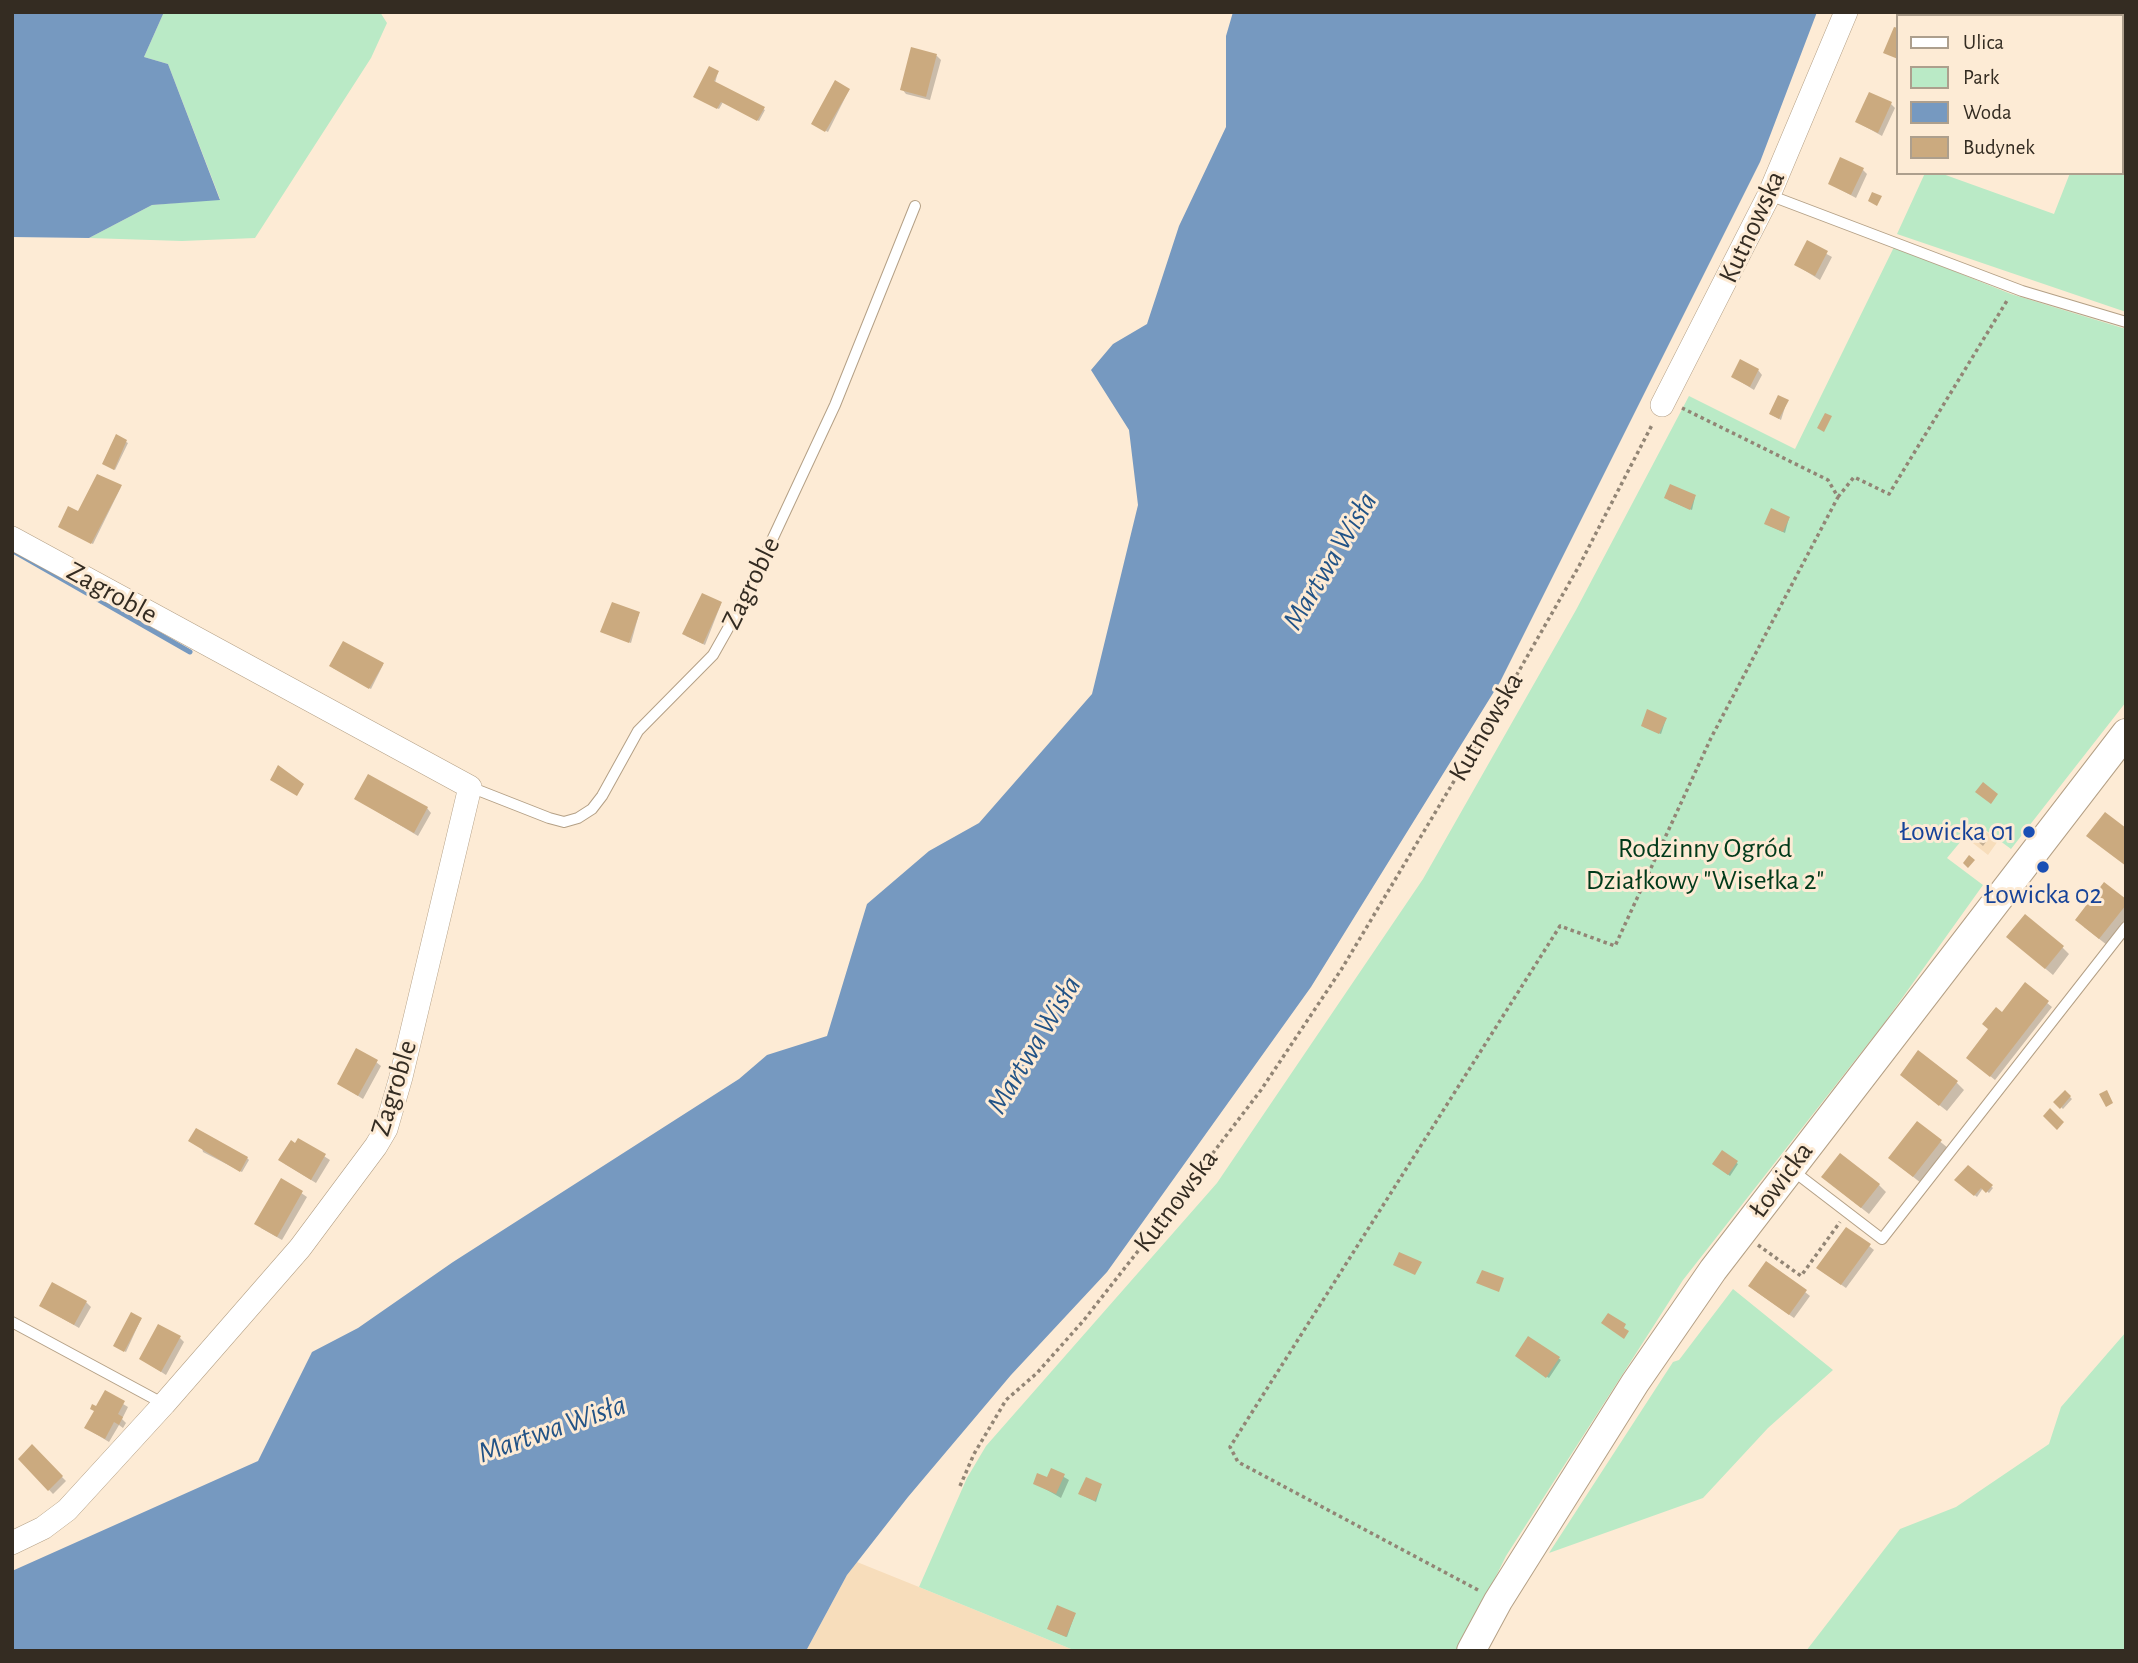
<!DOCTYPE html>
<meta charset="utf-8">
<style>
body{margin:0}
#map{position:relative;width:2138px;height:1663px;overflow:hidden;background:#fdebd5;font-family:"Alegreya Sans",sans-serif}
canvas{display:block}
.frame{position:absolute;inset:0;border:14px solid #342c22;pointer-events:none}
.legend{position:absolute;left:1896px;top:14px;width:228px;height:161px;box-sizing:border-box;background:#fdebd5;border:2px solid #ad9f8d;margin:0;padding:9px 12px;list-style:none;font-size:21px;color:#342c22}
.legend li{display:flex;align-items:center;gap:14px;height:35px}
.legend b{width:35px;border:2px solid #ad9f8d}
</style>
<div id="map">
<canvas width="2138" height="1663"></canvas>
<div class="frame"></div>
<ul class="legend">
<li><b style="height:9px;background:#fff"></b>Ulica</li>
<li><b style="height:19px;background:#baeac6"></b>Park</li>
<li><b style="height:19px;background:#7699c0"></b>Woda</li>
<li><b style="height:19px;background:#cbaa7f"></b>Budynek</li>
</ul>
</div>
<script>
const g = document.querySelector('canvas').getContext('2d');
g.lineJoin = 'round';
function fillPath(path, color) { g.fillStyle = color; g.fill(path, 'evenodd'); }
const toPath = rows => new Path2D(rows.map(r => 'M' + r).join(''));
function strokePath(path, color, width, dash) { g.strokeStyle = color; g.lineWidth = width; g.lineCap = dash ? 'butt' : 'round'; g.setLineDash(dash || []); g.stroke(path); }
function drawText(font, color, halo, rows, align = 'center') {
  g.font = font + ' "Alegreya Sans",sans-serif'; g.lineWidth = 6; g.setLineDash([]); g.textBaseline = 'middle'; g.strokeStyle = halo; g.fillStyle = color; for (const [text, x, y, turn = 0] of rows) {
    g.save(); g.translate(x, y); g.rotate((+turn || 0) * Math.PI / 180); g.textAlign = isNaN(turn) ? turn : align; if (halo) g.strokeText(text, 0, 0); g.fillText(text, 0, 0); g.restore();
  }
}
fillPath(toPath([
 [1979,826,1998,841,1988,855,1969,840],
 [857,1562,919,1587,1076,1651,806,1651,847,1575]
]), '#f7ddbb');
fillPath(toPath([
 [164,12,380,12,387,23,371,58,255,238,182,241,89,238,152,205,220,199,168,64,144,57],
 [2121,12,2126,12,2126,312,1897,234,1925,173,1940,173,2054,214,2070,173,2122,173],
 [1894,247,2011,294,2126,329,2126,702,2011,849,1976,823,1947,858,1983,885,1885,1022,1683,1280,1506,1556,1459,1651,1076,1651,919,1587,967,1478,986,1446,1217,1183,1423,879,1576,610,1689,396,1795,449],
 [1733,1289,1833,1370,1768,1428,1703,1498,1549,1553,1673,1362,1679,1360],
 [2126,1332,2126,1651,1806,1651,1900,1529,1956,1507,2049,1444,2061,1407]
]), '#baeac6');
fillPath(toPath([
 [12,12,164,12,144,57,168,64,220,200,152,205,89,238,12,237],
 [1233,12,1817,12,1760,162,1500,682,1311,987,1107,1272,1011,1375,908,1497,847,1575,806,1651,12,1651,12,1571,258,1461,312,1352,358,1328,453,1262,739,1079,767,1055,827,1036,867,904,929,851,979,823,1092,694,1138,505,1129,430,1091,370,1113,344,1147,324,1179,226,1226,127,1226,36]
]), '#7699c0');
fillPath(toPath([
 [912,49,937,56,941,60,930,100,906,94,902,89],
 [718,72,715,83,765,110,759,121,723,102,719,109,697,98],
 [849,90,828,132,815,125],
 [1891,104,1895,108,1882,136,1857,122],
 [1863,170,1867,174,1856,198,1830,184],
 [1807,243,1832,257,1820,280,1796,265],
 [1758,370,1762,375,1754,390,1733,377],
 [1787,401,1781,420,1772,415],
 [117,437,128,443,115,470,106,465],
 [121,487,93,544,62,528,79,514],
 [1695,497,1692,510,1668,500],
 [1789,518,1785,533,1768,525],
 [721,604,705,645,686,636],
 [639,614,631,643,604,633],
 [383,665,371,689,333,668],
 [1666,719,1661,734,1644,727],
 [356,799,427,808,431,813,418,836],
 [1980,837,1986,842,1983,846,1977,841],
 [2126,902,2126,921,2107,945,2084,927],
 [2016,944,2062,947,2069,954,2053,975],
 [2025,985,2052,1007,1995,1080,1973,1062,2002,1014],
 [376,1062,381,1066,363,1099,339,1084],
 [1909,1081,1957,1083,1964,1090,1947,1111],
 [2065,1092,2072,1099,2063,1109,2056,1102],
 [1917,1123,1948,1148,1921,1183,1898,1165],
 [299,1140,330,1160,316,1183,285,1164],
 [202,1148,247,1158,249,1160,242,1172,203,1152],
 [1722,1153,1738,1164,1730,1176,1714,1164],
 [1968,1168,1993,1188,1989,1193,1983,1188,1977,1197,1957,1180],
 [282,1180,307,1197,282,1240,261,1228],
 [1831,1184,1879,1185,1886,1192,1869,1214],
 [1869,1246,1874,1250,1846,1288,1823,1272],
 [1754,1290,1805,1292,1810,1296,1794,1318],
 [86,1302,91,1307,79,1328,41,1306],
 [141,1319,126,1352,116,1347],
 [180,1338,184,1342,166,1375,141,1359],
 [1529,1338,1561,1360,1549,1378,1519,1358],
 [105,1393,128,1407,122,1419,126,1423,123,1428,119,1425,109,1442,86,1428],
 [32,1447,66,1481,53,1494,20,1459],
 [1052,1470,1069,1480,1061,1498,1035,1483,1048,1480],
 [1101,1486,1096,1502,1082,1495],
 [1075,1614,1067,1637,1050,1630]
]), '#0003');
strokePath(toPath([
 [15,552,190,652]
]), '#7699c0', 5);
fillPath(toPath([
 [1894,27,1898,28,1898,59,1883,53],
 [911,47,937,54,926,97,900,90],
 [709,66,719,71,714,81,765,107,757,121,721,102,717,109,693,97],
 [835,80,850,89,825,132,811,124],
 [1869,92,1892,102,1878,133,1855,122],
 [1840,157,1864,168,1851,195,1828,184],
 [1872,192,1882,196,1877,206,1868,201],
 [1807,240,1828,251,1815,276,1794,265],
 [1740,359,1759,369,1750,387,1731,377],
 [1778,395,1789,400,1779,419,1769,414],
 [1825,413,1832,416,1824,432,1817,428],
 [116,434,127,440,114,470,102,464],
 [97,474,122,485,91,544,58,527,68,506,78,511],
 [1670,484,1696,495,1690,510,1664,498],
 [1771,508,1790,517,1783,532,1764,524],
 [702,593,722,602,703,644,682,634],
 [612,602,640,612,629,643,600,632],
 [343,641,384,663,369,689,329,666],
 [1647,709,1667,718,1659,734,1641,726],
 [278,765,304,784,297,796,270,780],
 [368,774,428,807,414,833,354,799],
 [1983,782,1998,794,1991,804,1975,792],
 [2105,812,2126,828,2126,866,2086,836],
 [1969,855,1975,860,1968,868,1963,863],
 [2104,882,2126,899,2126,905,2099,939,2075,920],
 [2025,914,2064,946,2045,969,2006,937],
 [2025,982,2049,1001,1990,1077,1966,1058,1988,1029,1982,1024,1996,1007,2002,1012],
 [356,1048,378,1060,358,1096,337,1084],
 [1918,1050,1958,1081,1939,1106,1900,1075],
 [2065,1090,2071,1096,2060,1109,2053,1102],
 [2107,1090,2113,1103,2106,1107,2099,1094],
 [2050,1108,2064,1122,2057,1130,2043,1116],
 [1917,1121,1942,1140,1913,1177,1888,1158],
 [196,1128,248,1157,240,1172,188,1141],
 [298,1138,326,1154,311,1180,278,1160,291,1140,295,1143],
 [1722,1150,1738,1161,1728,1175,1712,1164],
 [1840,1153,1880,1184,1861,1208,1821,1177],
 [1968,1165,1993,1185,1986,1193,1981,1188,1974,1196,1954,1180],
 [281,1178,303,1191,277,1237,254,1224],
 [1846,1227,1871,1244,1841,1285,1816,1268],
 [1399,1252,1422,1262,1415,1275,1393,1265],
 [1766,1261,1807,1290,1789,1315,1748,1286],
 [1482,1270,1504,1278,1499,1292,1476,1283],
 [52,1282,87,1301,74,1325,39,1306],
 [131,1312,142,1318,124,1352,113,1346],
 [1608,1313,1626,1324,1624,1328,1629,1331,1624,1339,1601,1323],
 [158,1324,181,1336,161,1372,139,1359],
 [1528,1336,1560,1357,1546,1378,1515,1356],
 [105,1390,125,1401,118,1414,123,1417,119,1425,114,1422,105,1439,84,1428,94,1411,90,1409,92,1404,96,1406],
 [32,1444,63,1476,48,1491,18,1459],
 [1051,1468,1065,1474,1056,1494,1033,1484,1037,1473,1047,1477],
 [1086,1477,1102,1484,1095,1501,1078,1494],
 [1057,1605,1076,1613,1066,1637,1047,1629]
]), '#cbaa7f');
const service = toPath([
 [1769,195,2022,291,2126,322],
 [470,787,549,818,564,822,578,818,592,809,602,796,638,731,713,655,744,600,835,405,915,206],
 [1792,1170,1882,1239,2126,927],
 [12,1322,164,1404]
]);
const minor = toPath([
 [1662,405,1769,195,1846,12],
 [12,538,470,787,401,1077,386,1129,376,1146,300,1248,164,1404,67,1510,43,1528,12,1543]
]);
const tertiary = toPath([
 [1471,1651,1498,1601,1635,1383,1713,1270,2126,733]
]);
strokePath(service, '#b4a086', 12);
strokePath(minor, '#b4a086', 24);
strokePath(tertiary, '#b4a086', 30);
strokePath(toPath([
 [1838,497,1854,477,1889,494,2008,299],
 [1758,1245,1801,1276,1840,1222],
 [960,1486,974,1454,1006,1400,1037,1373,1084,1320,1142,1246,1261,1090,1341,970,1496,711,1579,566,1653,423],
 [1478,1590,1238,1462,1230,1447,1560,926,1615,946,1711,738,1838,497,1828,480,1682,408]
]), '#928575', 3.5, [3.5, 3.5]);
strokePath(service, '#fff', 10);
strokePath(minor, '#fff', 23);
strokePath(tertiary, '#fff', 28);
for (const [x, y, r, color] of [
 [2029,832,7,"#1a4fb4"],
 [2043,867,7,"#1a4fb4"]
]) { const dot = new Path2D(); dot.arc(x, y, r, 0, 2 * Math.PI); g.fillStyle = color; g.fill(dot); strokePath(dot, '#fdebd5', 2.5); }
drawText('28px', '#342c22', '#fdebd5', [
 ["Kutnowska",1752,227,-65],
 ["Zagroble",751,583,-64],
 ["Zagroble",112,593,29],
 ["Kutnowska",1486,727,-60],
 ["Zagroble",394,1088,-73],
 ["Łowicka",1781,1180,-53],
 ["Kutnowska",1176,1201,-53]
]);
drawText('28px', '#164399', '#fdebd5', [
 ["Łowicka 01",2015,832],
 ["Łowicka 02",2043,895,"center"]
], 'right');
drawText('28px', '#003a1a', '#fdebd5', [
 ["Rodzinny Ogród",1705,849],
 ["Działkowy \"Wisełka 2\"",1705,881]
]);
drawText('italic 30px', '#225386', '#fdebd5', [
 ["Martwa Wisła",1330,561,-59],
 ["Martwa Wisła",1034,1045,-59],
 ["Martwa Wisła",552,1429,-19]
]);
</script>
